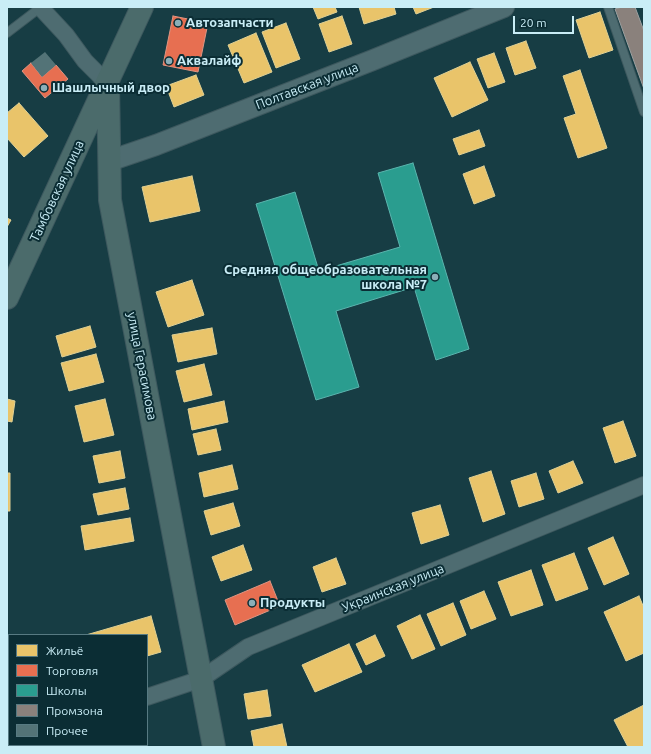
<!DOCTYPE html>
<meta charset="utf-8">
<style>
body{margin:0}
#map{position:relative;width:651px;height:754px;overflow:hidden;background:#173d44;font-family:Ubuntu,sans-serif}
canvas{display:block}
.frame{position:absolute;inset:0;border:8px solid #c9edf6;pointer-events:none}
.legend{position:absolute;left:8px;top:634px;width:140px;height:112px;box-sizing:border-box;background:#0b2d34;border:1px solid #577a82;margin:0;padding:5px 7px;list-style:none;font-size:12px;color:#c9edf6}
.legend li{display:flex;align-items:center;gap:8px;height:20px}
.legend b{width:20px;border:1px solid #577a82}
.scale{position:absolute;left:513px;top:16px;width:61px;height:18px;box-sizing:border-box;border:2px solid #c9edf6;border-top:0;padding-left:5px;font-size:12px;line-height:14px;white-space:nowrap;color:#c9edf6;-webkit-text-stroke:3px #0b2d34;paint-order:stroke}
</style>
<div id="map">
<canvas width="651" height="754"></canvas>
<div class="frame"></div>
<ul class="legend">
<li><b style="height:11px;background:#e9c46a"></b>Жильё</li>
<li><b style="height:11px;background:#e76f51"></b>Торговля</li>
<li><b style="height:11px;background:#2a9d8f"></b>Школы</li>
<li><b style="height:11px;background:#8a817c"></b>Промзона</li>
<li><b style="height:11px;background:#537377"></b>Прочее</li>
</ul>
<div class="scale">20 m</div>
</div>
<script>
const g = document.querySelector('canvas').getContext('2d');
g.lineJoin = 'round';
function fillPath(path, color) { g.fillStyle = color; g.fill(path, 'evenodd'); }
const toPath = rows => new Path2D(rows.map(r => 'M' + r).join(''));
function strokePath(path, color, width, dash) { g.strokeStyle = color; g.lineWidth = width; g.lineCap = dash ? 'butt' : 'round'; g.setLineDash(dash || []); g.stroke(path); }
function drawText(font, color, halo, rows, align = 'center') {
  g.font = font + ' Ubuntu,sans-serif'; g.lineWidth = 4; g.setLineDash([]); g.textBaseline = 'middle'; g.strokeStyle = halo; g.fillStyle = color; for (const [text, x, y, turn = 0] of rows) {
    g.save(); g.translate(x, y); g.rotate((+turn || 0) * Math.PI / 180); g.textAlign = isNaN(turn) ? turn : align; if (halo) g.strokeText(text, 0, 0); g.fillText(text, 0, 0); g.restore();
  }
}
const homes = toPath([
 [313,7,335,7,337,12,318,19,313,7],
 [359,7,394,7,396,14,364,24,359,7],
 [413,7,434,7,416,14,413,7],
 [600,12,613,50,589,58,576,20,600,12],
 [342,16,352,44,329,52,319,24,342,16],
 [286,23,300,59,276,68,262,32,286,23],
 [256,33,272,72,244,83,228,45,256,33],
 [526,41,536,68,515,75,506,48,526,41],
 [494,53,505,82,488,88,477,59,494,53],
 [470,62,488,100,452,117,434,78,470,62],
 [580,70,607,148,578,158,564,118,576,114,563,76,580,70],
 [196,75,204,95,174,107,166,86,196,75],
 [19,103,48,136,24,157,7,138,7,113,19,103],
 [479,130,485,146,459,155,453,139,479,130],
 [484,166,495,196,474,204,463,174,484,166],
 [192,176,200,211,150,222,142,187,192,176],
 [7,218,11,220,7,227,7,218],
 [192,280,204,315,168,327,156,292,192,280],
 [90,326,96,347,62,357,56,336,90,326],
 [212,328,217,354,178,362,172,335,212,328],
 [96,354,104,382,69,391,61,363,96,354],
 [204,364,212,395,184,402,176,371,204,364],
 [7,399,15,401,12,422,7,421,7,399],
 [105,399,114,435,84,442,75,406,105,399],
 [224,401,228,422,192,430,188,409,224,401],
 [623,421,636,456,615,463,603,428,623,421],
 [216,429,221,450,198,455,193,434,216,429],
 [120,451,125,478,99,483,93,456,120,451],
 [573,461,583,483,558,493,549,471,573,461],
 [232,465,238,489,204,497,199,473,232,465],
 [491,471,505,514,483,522,469,478,491,471],
 [7,473,10,473,10,511,7,511,7,473],
 [536,473,544,499,519,507,511,481,536,473],
 [125,488,129,509,98,515,93,494,125,488],
 [233,503,240,526,211,535,204,511,233,503],
 [440,505,449,535,421,544,412,513,440,505],
 [130,518,134,541,85,550,81,526,130,518],
 [613,537,629,574,604,585,588,548,613,537],
 [243,545,252,570,221,581,212,557,243,545],
 [574,553,588,589,556,601,542,565,574,553],
 [336,558,346,584,322,592,313,567,336,558],
 [531,570,543,605,511,616,498,582,531,570],
 [484,591,496,619,471,629,460,601,484,591],
 [639,596,644,608,644,653,626,661,604,612,639,596],
 [453,603,466,635,441,646,427,614,453,603],
 [420,615,435,649,412,659,397,626,420,615],
 [151,616,161,652,147,656,147,635,86,635,151,616],
 [375,635,385,656,366,665,356,644,375,635],
 [349,644,362,672,315,692,302,665,349,644],
 [9,668,9,692,7,693,7,669,9,668],
 [267,690,271,716,248,719,244,694,267,690],
 [644,705,644,747,628,747,614,720,644,705],
 [282,724,287,747,254,747,251,731,282,724],
 [103,745,119,745,120,747,98,747,103,745]
]);
fillPath(homes, '#e9c46a');
strokePath(homes, '#dfd094', 1);
const shops = toPath([
 [173,16,208,23,198,72,163,65,173,16],
 [31,63,42,77,56,65,68,79,45,98,22,71,31,63],
 [270,581,280,606,235,625,225,600,270,581]
]);
fillPath(shops, '#e76f51');
strokePath(shops, '#de9582', 1);
const schools = toPath([
 [413,163,469,349,436,360,414,287,336,311,359,387,316,400,256,204,295,192,319,271,400,247,378,173,413,163]
]);
fillPath(schools, '#2a9d8f');
strokePath(schools, '#5ab5ae', 1);
const industry = toPath([
 [622,7,635,7,644,31,644,89,615,9,622,7]
]);
fillPath(industry, '#8a817c');
strokePath(industry, '#9da1a1', 1);
fillPath(toPath([
 [45,52,56,65,42,77,31,63]
]), '#537377');
const service = toPath([
 [608,7,644,112],
 [7,33,41,7]
]);
const minor = toPath([
 [40,7,66,35,85,61,108,84],
 [147,697,201,679,248,647,644,485],
 [7,738,9,738]
]);
const tertiary = toPath([
 [109,161,156,145,373,60,504,7]
]);
const primary = toPath([
 [108,84,110,200,214,747],
 [7,298,142,7]
]);
strokePath(service, '#3d585e', 10);
strokePath(minor, '#3d585e', 18);
strokePath(tertiary, '#3d585e', 22);
strokePath(primary, '#3d585e', 24);
strokePath(service, '#4e6c71', 8);
strokePath(minor, '#4e6c71', 16);
strokePath(tertiary, '#4e6c71', 20);
strokePath(primary, '#4b6b6b', 22);
for (const [x, y, r, color] of [
 [178,23,4,"#8bafb8"],
 [169,61,4,"#8bafb8"],
 [44,88,4,"#8bafb8"],
 [435,277,4,"#8bafb8"],
 [252,603,4,"#8bafb8"]
]) { const dot = new Path2D(); dot.arc(x, y, r, 0, 2 * Math.PI); g.fillStyle = color; g.fill(dot); strokePath(dot, '#0b2d34', 1.5); }
drawText('bold 13px', '#c9edf6', '#0b2d34', [
 ["Автозапчасти",186,23],
 ["Аквалайф",177,61],
 ["Шашлычный двор",52,88],
 ["Средняя общеобразовательная",427,270,"right"],
 ["школа №7",427,285,"right"],
 ["Продукты",260,603]
], 'left');
drawText('13px', '#c9edf6', '#0b2d34', [
 ["Полтавская улица",307,86,-21],
 ["Тамбовская улица",57,191,-65],
 ["улица Герасимова",142,366,79],
 ["Украинская улица",393,588,-22]
]);
</script>
